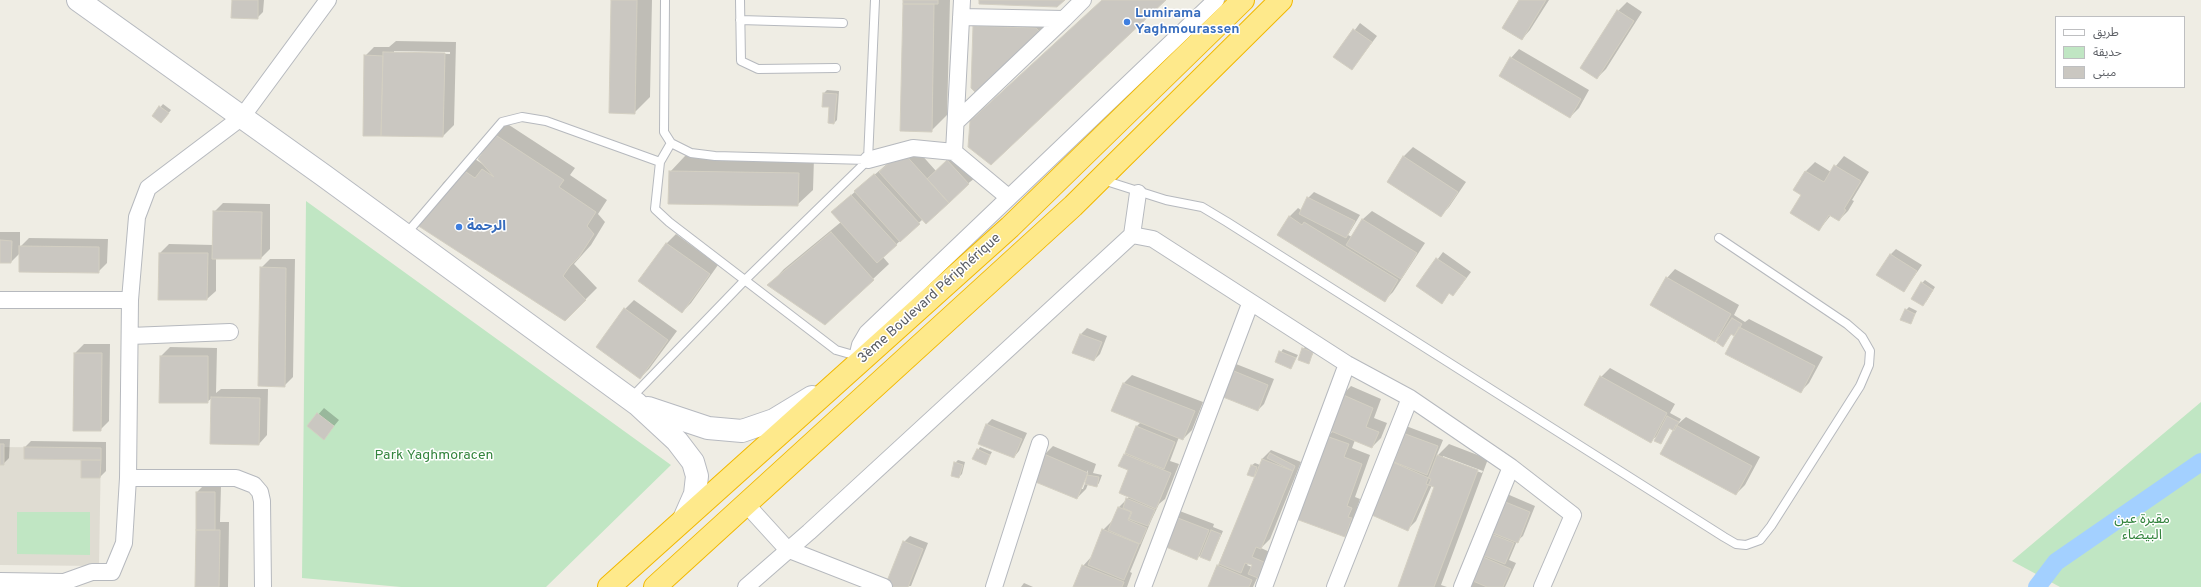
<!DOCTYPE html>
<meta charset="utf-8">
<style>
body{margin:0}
#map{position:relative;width:2201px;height:587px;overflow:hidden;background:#efede4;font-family:Overpass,"Noto Sans Arabic",sans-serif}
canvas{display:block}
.legend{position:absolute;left:2055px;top:16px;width:130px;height:72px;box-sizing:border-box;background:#fff;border:1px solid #bebfc1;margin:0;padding:5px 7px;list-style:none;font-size:12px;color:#5c5f65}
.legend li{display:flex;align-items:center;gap:8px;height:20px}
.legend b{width:20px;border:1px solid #bebfc1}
</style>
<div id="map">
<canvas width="2201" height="587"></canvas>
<ul class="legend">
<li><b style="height:5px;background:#fff"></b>طريق</li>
<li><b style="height:11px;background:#c0e6c3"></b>حديقة</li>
<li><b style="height:11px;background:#cac7c1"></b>مبنى</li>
</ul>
</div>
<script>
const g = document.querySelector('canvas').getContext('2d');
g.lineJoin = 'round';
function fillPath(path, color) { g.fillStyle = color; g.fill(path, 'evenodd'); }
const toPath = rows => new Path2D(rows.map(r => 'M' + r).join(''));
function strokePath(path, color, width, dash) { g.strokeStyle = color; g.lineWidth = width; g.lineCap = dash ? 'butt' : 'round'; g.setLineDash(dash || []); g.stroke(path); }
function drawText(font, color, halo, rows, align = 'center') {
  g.font = font + ' Overpass,"Noto Sans Arabic",sans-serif'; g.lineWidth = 3; g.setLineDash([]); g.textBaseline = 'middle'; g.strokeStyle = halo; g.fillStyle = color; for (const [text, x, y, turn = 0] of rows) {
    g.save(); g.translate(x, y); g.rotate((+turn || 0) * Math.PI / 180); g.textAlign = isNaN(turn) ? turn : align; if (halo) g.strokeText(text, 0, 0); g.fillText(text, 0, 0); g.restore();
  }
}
fillPath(toPath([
 [0,447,101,448,99,566,0,565]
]), '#dfdcd2');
fillPath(toPath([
 [306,201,671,465,546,587,401,587,302,578],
 [2201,402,2201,587,2060,587,2012,561],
 [17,512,90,512,90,555,17,554]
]), '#c0e6c3');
fillPath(toPath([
 [233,0,264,0,263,12,257,18],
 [612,0,652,0,650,97,634,113],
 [904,0,950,0,947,115,931,131],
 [1521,0,1549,0,1530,30,1522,39],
 [1627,2,1642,12,1606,69,1597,78,1618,11],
 [983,18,1049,24,979,94,974,27],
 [1360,23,1377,36,1352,69,1335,57],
 [396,41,456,42,454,125,443,136,365,56,374,47,389,47],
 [394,51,450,52,450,54,394,53],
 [1519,49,1589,90,1579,108,1570,117,1511,58],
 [827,90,839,91,837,120,834,123,830,106,823,106,824,93],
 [163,104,171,110,164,119,153,116],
 [506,123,575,168,570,175,607,200,598,214,605,222,591,245,574,264,597,288,565,320,418,225,472,157,484,165,495,135],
 [911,143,936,171,954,155,975,178,923,219,883,257,889,264,825,324,769,285,784,269,841,222,841,204],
 [1413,147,1466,182,1449,207,1440,216,1388,181,1404,156],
 [685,156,814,158,813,190,797,205,670,172],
 [1844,156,1869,172,1852,200,1854,201,1848,211,1839,220,1831,215,1819,230,1802,195,1794,190,1806,171,1815,162,1831,172],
 [1314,192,1360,215,1348,235,1352,237,1363,219,1372,211,1425,243,1393,292,1385,300,1289,217,1298,208,1301,210,1308,198],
 [223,203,270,204,270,249,261,258,216,258,216,291,207,299,160,253,169,244,214,245,214,212],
 [0,232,20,232,20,247,29,238,108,239,107,263,98,272,20,253,11,262,0,262],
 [676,234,718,265,691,303,682,312,640,281,667,243],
 [1896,249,1922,265,1904,291,1891,254],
 [1443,252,1471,272,1459,288,1453,294,1450,292,1441,303,1418,286],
 [270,259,295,259,293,377,284,386,261,268],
 [1675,269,1739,305,1734,315,1745,322,1749,319,1823,357,1809,383,1800,392,1738,332,1732,333,1725,343,1720,336,1715,341,1667,278],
 [1925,280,1935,287,1926,302,1922,283],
 [634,300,677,331,649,369,640,378,625,309],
 [1909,307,1917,311,1910,323,1906,310],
 [1087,328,1107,336,1100,354,1094,360,1074,353,1081,334],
 [84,344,110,344,109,421,100,430,75,353],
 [1306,346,1315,350,1308,363,1303,349],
 [170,347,217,348,216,393,221,389,268,389,267,435,259,444,212,398,207,402,161,356],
 [1283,349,1298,355,1291,367,1276,361],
 [1236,364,1274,379,1264,404,1258,410,1220,394],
 [1610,368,1675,404,1670,413,1681,419,1678,424,1686,417,1760,457,1745,485,1736,494,1674,430,1670,428,1661,443,1659,434,1651,441,1601,377],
 [1132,375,1203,402,1192,430,1183,439,1179,437,1170,461,1179,464,1165,499,1159,504,1151,521,1130,572,1132,573,1127,587,1075,587,1083,566,1092,556,1103,530,1112,521,1119,507,1129,497,1129,470,1120,466,1137,426,1141,422,1124,383],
 [1351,386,1381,399,1374,418,1387,423,1381,438,1372,447,1355,440,1352,448,1370,455,1355,497,1360,499,1357,508,1360,510,1353,527,1345,536,1327,437,1333,431,1342,395],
 [324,408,339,420,329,432,308,426],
 [992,419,1027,433,1019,451,1014,457,986,425],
 [1406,426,1443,440,1436,457,1449,444,1488,459,1441,585,1447,587,1399,587,1435,486,1432,485,1416,521,1407,530,1389,460,1402,446,1396,443],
 [1443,456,1483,471,1482,473,1443,458],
 [0,439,10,439,9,458,3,464,0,464],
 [31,441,106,442,106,471,100,477,82,477,82,459,25,447],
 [1053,446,1096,464,1093,473,1102,475,1099,483,1097,486,1088,484,1086,489,1077,498,1044,455],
 [1088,470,1088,475,1083,489,1081,489],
 [980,447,992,452,985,464,978,450],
 [1271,450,1301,462,1270,539,1261,548,1272,553,1266,567,1258,576,1253,587,1209,587,1257,473,1253,476,1252,465,1255,463,1260,465,1262,459],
 [1249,563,1253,565,1252,567,1247,565],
 [958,460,965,462,962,474,959,477,955,463],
 [203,486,221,486,220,522,229,522,228,587,196,587,197,492],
 [1500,491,1535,506,1523,536,1517,541,1509,560,1516,563,1506,585,1505,587,1458,587],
 [1177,510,1214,524,1213,527,1223,531,1210,560,1200,556,1197,558,1160,544],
 [910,536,928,543,911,586,892,587,904,542],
 [1024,583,1033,587,1021,587]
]), '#0003');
strokePath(toPath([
 [2037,587,2056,562,2201,462]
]), '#a3d0ff', 18);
const building = toPath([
 [232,0,258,0,258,19,231,18,232,0],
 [611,0,637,0,635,114,609,113,611,0],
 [903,0,938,0,938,4,903,4,903,0],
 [979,0,1065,0,1057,7,979,4,979,0],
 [1102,0,1166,0,991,165,968,147,970,121,1102,0],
 [1519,0,1546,0,1522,40,1502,28,1519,0],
 [903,4,934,4,932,132,900,131,903,4],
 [1617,10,1634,21,1597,79,1580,68,1617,10],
 [973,26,1036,28,1041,33,979,96,971,88,973,26],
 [1353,29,1372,42,1352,70,1333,57,1353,29],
 [383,52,445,53,443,137,381,136,383,52],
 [364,55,383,56,381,136,363,136,364,55],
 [1510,57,1581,99,1570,118,1499,76,1510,57],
 [823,93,837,94,834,124,828,123,829,107,822,107,823,93],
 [159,106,169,113,161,123,152,116,159,106],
 [494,134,564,180,559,187,596,212,587,226,594,234,579,257,570,266,563,276,586,300,565,321,417,225,444,182,460,168,475,178,482,169,494,177,478,159,494,134],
 [902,151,949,203,926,224,879,172,902,151],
 [1403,156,1458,192,1441,217,1387,182,1403,156],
 [947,160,969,184,949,203,927,179,947,160],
 [1834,165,1861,181,1844,209,1846,210,1839,221,1829,215,1819,231,1790,213,1801,195,1793,190,1805,171,1824,182,1834,165],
 [669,171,799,173,798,206,668,204,669,171],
 [874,174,920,224,900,242,854,191,874,174],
 [851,195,897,245,877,263,831,212,851,195],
 [1307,197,1355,221,1346,238,1299,214,1307,197],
 [213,211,262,212,261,259,212,259,213,211],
 [1289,216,1302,225,1304,222,1398,280,1385,302,1277,235,1289,216],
 [1362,219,1417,253,1401,279,1346,245,1362,219],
 [831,232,874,280,825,325,767,285,831,232],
 [0,240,12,241,11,263,0,263,0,240],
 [666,243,710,274,682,313,638,281,666,243],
 [19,246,99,247,99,273,19,272,19,246],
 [159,253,208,253,207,300,158,300,159,253],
 [1890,254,1917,271,1904,292,1876,275,1890,254],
 [1436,258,1466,278,1453,296,1449,293,1442,304,1416,286,1436,258],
 [260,267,286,268,285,387,258,386,260,267],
 [1666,277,1731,314,1715,342,1650,305,1666,277],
 [1921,282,1933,290,1923,306,1911,299,1921,282],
 [624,308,668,340,640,379,596,347,624,308],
 [1905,309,1915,314,1911,324,1900,320,1905,309],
 [1732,318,1742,324,1734,336,1731,334,1723,347,1716,342,1732,318],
 [1739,327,1815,366,1801,393,1725,354,1739,327],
 [1080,334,1102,342,1094,361,1072,353,1080,334],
 [1302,348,1313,352,1309,364,1298,360,1302,348],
 [1279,351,1296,358,1291,369,1275,362,1279,351],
 [74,353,102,353,101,431,73,431,74,353],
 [160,356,208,356,208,403,159,403,160,356],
 [1229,369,1268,385,1258,411,1218,395,1229,369],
 [1600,376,1667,413,1651,443,1584,405,1600,376],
 [1123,383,1195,411,1183,440,1111,411,1123,383],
 [1341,394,1373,408,1366,427,1379,432,1372,448,1326,429,1341,394],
 [211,397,260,398,259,445,210,444,211,397],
 [317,413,334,426,324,440,307,426,317,413],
 [1667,416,1679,422,1674,431,1669,428,1661,444,1654,441,1667,416],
 [986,424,1022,439,1014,458,978,444,986,424],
 [1676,425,1752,466,1736,495,1660,454,1676,425],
 [1136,426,1175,442,1164,469,1125,453,1136,426],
 [1400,432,1438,446,1427,475,1394,462,1400,446,1395,444,1400,432],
 [1326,436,1349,444,1344,457,1362,464,1347,506,1352,508,1348,517,1352,518,1345,537,1296,519,1326,436],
 [0,444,4,444,4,465,0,465,0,444],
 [24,447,101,448,101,460,24,459,24,447],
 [977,449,990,455,986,465,972,459,977,449],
 [1270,453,1295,466,1293,471,1267,458,1270,453],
 [1044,454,1088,473,1077,499,1033,481,1044,454],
 [1124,454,1171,473,1156,509,1119,493,1128,470,1118,466,1124,454],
 [1437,455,1478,470,1434,587,1398,587,1434,487,1426,484,1437,455],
 [1262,459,1293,471,1261,549,1256,547,1252,557,1264,562,1258,578,1248,574,1252,565,1245,563,1241,573,1219,564,1262,459],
 [81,460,101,460,100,478,81,478,81,460],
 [1388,460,1431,479,1408,531,1365,512,1388,460],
 [954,462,963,465,959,478,951,476,954,462],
 [1251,465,1257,467,1254,477,1247,475,1251,465],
 [1087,475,1099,477,1097,487,1085,484,1087,475],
 [196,492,215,492,215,530,196,530,196,492],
 [1493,497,1530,512,1518,543,1480,528,1493,497],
 [1126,498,1155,510,1148,526,1129,519,1132,512,1123,508,1126,498],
 [1118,507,1131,512,1128,520,1147,528,1140,544,1108,530,1118,507],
 [1170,515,1209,530,1197,560,1159,544,1170,515],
 [1102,529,1139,544,1124,580,1088,565,1102,529],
 [196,530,220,530,219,587,195,587,196,530],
 [1211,530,1221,534,1210,561,1200,557,1211,530],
 [1486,532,1514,543,1505,564,1477,553,1486,532],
 [903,541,923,549,908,587,889,587,885,586,903,541],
 [1476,554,1511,569,1503,587,1487,587,1466,578,1476,554],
 [1082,565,1124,582,1122,587,1073,587,1082,565],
 [1217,565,1252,580,1249,587,1208,587,1217,565]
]);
fillPath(building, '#cac7c1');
strokePath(building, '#d3cfc2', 1);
const lane = toPath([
 [665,0,664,132,671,143,691,153,715,156,868,160],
 [740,0,741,61,758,69,836,68],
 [740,20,843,23],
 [671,143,660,162,655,209,669,222,836,350,857,356],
 [1103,180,1166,200,1202,207,1227,222,1724,537,1736,544,1746,545,1760,540,1771,526,1860,386,1869,365,1870,351,1862,337,1847,324,1719,238],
 [406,234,502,122,522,117,546,121,660,162],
 [630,399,745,280,868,160,875,0]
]);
const street = toPath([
 [961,17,1064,19,1083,0],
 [956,122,1064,19],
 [954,152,962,0],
 [868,160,913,148,954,152,1008,197],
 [1132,235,1138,193],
 [0,300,130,300],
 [130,336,230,332],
 [855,366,860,345,867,333,1216,0],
 [128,478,236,478,254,485,260,492,262,501,263,587],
 [746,504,787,549,884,587],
 [0,581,64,582,92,572,112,572,124,543,128,478,130,300,137,217,148,188,242,117,328,0],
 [746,587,809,532,1132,235,1153,239,1347,364,1410,398,1511,467,1573,515,1542,587],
 [994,587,1040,443],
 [1143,587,1250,304],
 [1264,587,1347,364],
 [1335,587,1410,398],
 [1462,587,1511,467]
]);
const secondary = toPath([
 [78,0,323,175,637,404,677,441,693,462,697,476,695,494,684,519],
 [648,408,708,428,742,431,774,420,812,397]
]);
const highway = toPath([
 [609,587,1010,227,1243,0],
 [655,587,1073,206,1281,0]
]);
strokePath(lane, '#b6b9be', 10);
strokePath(street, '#b6b9be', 18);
strokePath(secondary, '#b7bac0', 24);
strokePath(highway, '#f2b800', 24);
strokePath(lane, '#fff', 8);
strokePath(street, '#fff', 16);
strokePath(secondary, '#fff', 22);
strokePath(highway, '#fee98b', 22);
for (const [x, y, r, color] of [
 [1127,22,4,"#3f7fe0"],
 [459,227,4,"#3f7fe0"]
]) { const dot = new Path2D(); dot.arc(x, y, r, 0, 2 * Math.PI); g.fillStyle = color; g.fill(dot); strokePath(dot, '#fff', 1.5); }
drawText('bold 14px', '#366cbe', '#fff', [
 ["Lumirama",1135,14],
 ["Yaghmourassen",1135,30],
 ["الرحمة",467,227]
], 'left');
drawText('14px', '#5c5f65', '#fff', [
 ["3ème Boulevard Périphérique",930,299,-42]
]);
drawText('14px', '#33843d', '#fff', [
 ["Park Yaghmoracen",434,456],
 ["مقبرة عين",2142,520],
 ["البيضاء",2142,536]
]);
</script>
